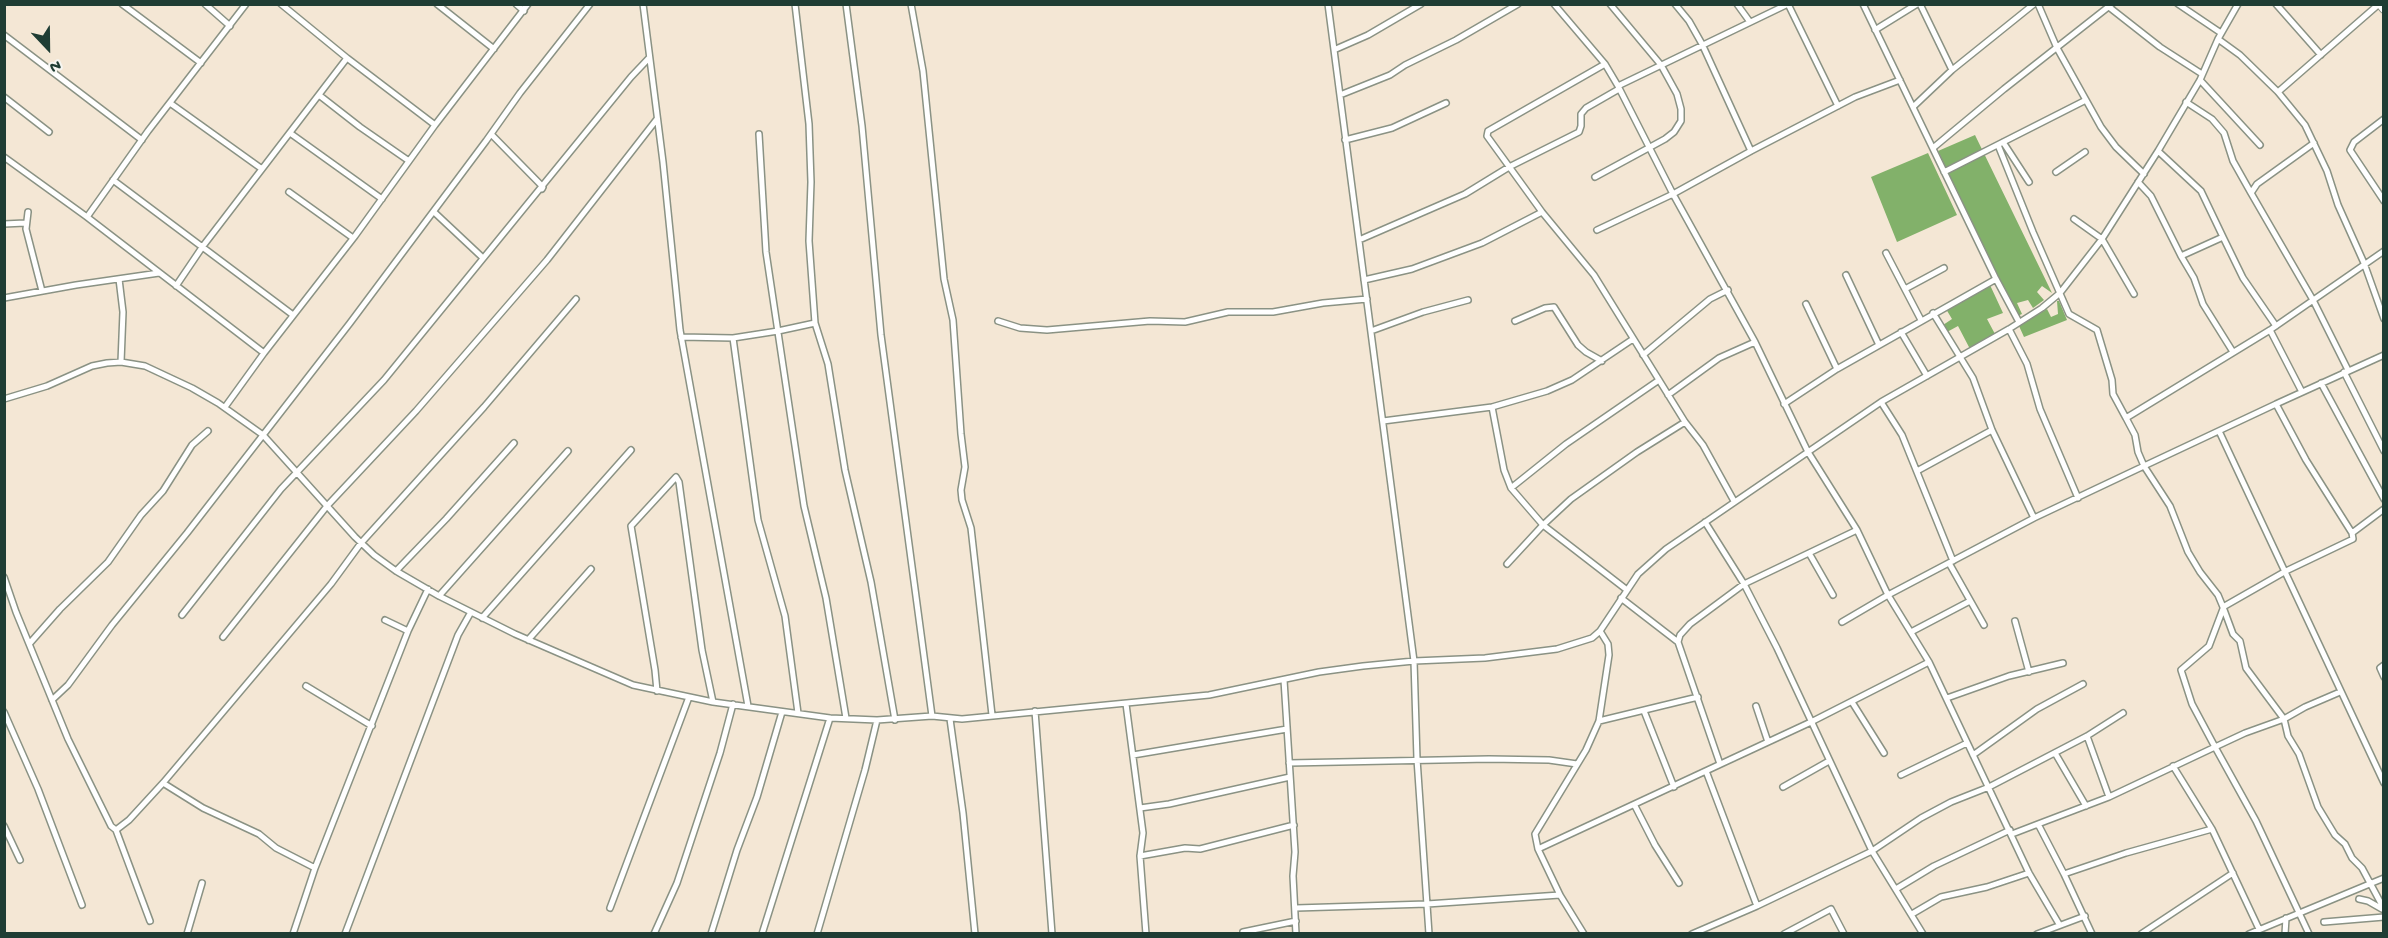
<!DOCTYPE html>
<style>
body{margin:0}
#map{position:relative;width:2388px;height:938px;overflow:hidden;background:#f4e7d5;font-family:"Gochi Hand",sans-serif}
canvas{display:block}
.frame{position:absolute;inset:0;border:6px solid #1f3d34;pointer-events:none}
.north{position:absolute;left:18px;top:18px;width:60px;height:60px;-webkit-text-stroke:4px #f6f6f2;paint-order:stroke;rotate:158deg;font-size:16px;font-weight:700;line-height:24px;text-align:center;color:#1f3d34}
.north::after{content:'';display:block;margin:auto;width:21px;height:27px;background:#1f3d34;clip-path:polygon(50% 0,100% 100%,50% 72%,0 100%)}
</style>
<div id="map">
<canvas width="2388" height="938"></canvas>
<div class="frame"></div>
<div class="north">N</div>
</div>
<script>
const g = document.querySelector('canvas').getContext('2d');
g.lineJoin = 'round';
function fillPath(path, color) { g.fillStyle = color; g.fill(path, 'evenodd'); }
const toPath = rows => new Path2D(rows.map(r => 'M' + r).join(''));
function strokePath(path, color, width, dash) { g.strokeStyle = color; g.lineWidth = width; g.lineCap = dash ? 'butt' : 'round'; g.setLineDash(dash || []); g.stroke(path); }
fillPath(toPath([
 [1975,135,2052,293,2042,286,2037,292,2044,300,2033,308,2028,300,2017,303,2022,314,2015,317,1938,151],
 [1928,153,1957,215,1897,242,1871,177],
 [1990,285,2003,313,1987,319,1995,334,1970,349,1958,326,1947,332,1943,325,1952,319,1946,309],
 [2057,301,2059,301,2067,320,2024,337,2019,326,2047,309,2051,317,2058,314]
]), '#82b16a');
const minor = toPath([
 [122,4,201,63],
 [205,4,230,26],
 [437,4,494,49],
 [516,4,524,11],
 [643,4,663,162,680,330,748,706],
 [795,4,809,124,811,182,809,241,815,323],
 [846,4,862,126,881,335,932,716],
 [911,4,923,71,944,279,953,320,961,434,965,467,961,490,962,500,971,528,992,715],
 [1328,4,1414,661,1417,759,1429,934],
 [1554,4,1605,64,1618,86,1673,194,1755,342,1808,452,1857,530,1888,595,2034,518,2144,466,2170,506,2188,552,2200,572,2218,595,2223,607,2286,571,2353,539,2352,533,2384,509],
 [1675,4,1689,21,1702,44,1751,151],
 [1737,4,1750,22],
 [1863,4,1996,279,2019,322],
 [1920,4,1952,70],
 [2038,4,2057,48,2101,127,2116,147,2144,174],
 [2178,4,2221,33],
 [2276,4,2321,55],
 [2109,7,2160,47,2202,74],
 [1875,30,1917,4],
 [4,35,142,140],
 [2218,39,2240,55,2278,92,2305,125,2327,171,2338,205,2364,263,2384,319],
 [1336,49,1368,35,1421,4],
 [347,58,435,125,528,4],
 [1605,64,1488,131,1487,136,1542,212,1594,275,1685,422,1703,445,1734,501],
 [2200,80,2260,145],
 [1618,86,1788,4,1838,106],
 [2278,92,2379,4],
 [319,95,360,127,409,161],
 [1340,95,1390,75,1405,65,1456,40,1518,4],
 [4,97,49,132],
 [2186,102,2212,119,2224,133,2233,161,2251,193],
 [170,103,262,169],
 [1913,107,1952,70,2034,4],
 [2384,119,2354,142,2350,150,2384,201],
 [290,133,382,199],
 [491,134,543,187,542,189],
 [759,134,766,252,804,506,826,598,846,718],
 [1345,140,1392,128,1446,103],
 [2003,142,2029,182],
 [2314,143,2257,184,2251,193,2313,300,2348,370],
 [1998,145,2033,232,2069,314,2097,330,2112,380,2113,394,2126,418],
 [1933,148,2004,89,2112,4],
 [2158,151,2201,191,2223,237],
 [4,157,87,217],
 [1944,172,2086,100],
 [2056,172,2085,152],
 [1595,177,1665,139,1674,132,1681,121,1681,109,1677,94,1661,65,1610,4],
 [113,180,293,315],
 [2138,182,2151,196,2181,256,2223,237,2243,278,2276,326],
 [289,192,353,238],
 [28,212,26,229,42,291],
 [434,212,483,258],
 [2074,219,2102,239,2134,294],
 [4,224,25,223],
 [1597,230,1673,194,1751,151,1855,97,1900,80],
 [1359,240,1465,194,1509,167,1579,132,1581,126,1581,114,1586,108,1619,89],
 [1886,253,1921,320],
 [2181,256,2194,278,2203,304,2233,352],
 [1846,275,1879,345],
 [119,279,123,312,121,362],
 [1364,280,1412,269,1482,243,1542,212],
 [176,286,203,246,347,58,281,4],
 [1905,289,1944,268],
 [4,298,76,285,159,273],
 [1806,304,1837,369],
 [1933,313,1973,378,1992,430,2034,518],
 [998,321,1020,328,1047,330,1150,321,1185,322,1228,312,1273,312,1323,303,1367,299],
 [1515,321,1545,308,1554,307,1578,345,1586,352,1602,361],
 [2009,329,2027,364,2040,409,2078,498],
 [2270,330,2302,392],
 [1371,331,1423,312,1468,300],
 [1901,332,1927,376],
 [681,337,733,338,758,520,785,616,798,713],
 [733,338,778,331,815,323,828,364,845,470,871,582,895,720],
 [264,353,355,236,435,125],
 [1643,355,1710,299,1728,290],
 [2344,372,2384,451],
 [2321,383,2384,499],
 [1668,395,1719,358,1755,342],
 [4,399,47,386,92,366,107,363,121,362,145,366,192,388,218,403,263,435,355,537,374,555,396,571,439,596,515,634,633,685,713,702,830,718,877,720,932,716,962,719,1209,695,1319,672,1363,666,1414,661,1485,658,1557,649,1592,638,1600,631,1638,574,1666,549,1881,402,2009,329,2042,308,2060,293,2102,239,2158,151,2200,80,2218,39,2238,4],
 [1881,402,1902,435,1953,561],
 [1784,404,1837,369,1996,279],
 [2276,404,2144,466,2138,452,2135,435,2126,418,2270,330,2384,251],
 [225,407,264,353,87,217,148,131,246,4],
 [1492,407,1504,470,1511,488,1543,525,1627,590],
 [1383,421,1492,407,1547,391,1572,380,1633,339],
 [2219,431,2384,783],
 [1917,471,1992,430],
 [1511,488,1566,444,1659,380],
 [1705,522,1744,584,1777,648,1872,851,1923,934],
 [2352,533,2306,460,2276,404,2384,355],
 [1809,553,1833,595],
 [1949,563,1984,625],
 [1507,564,1543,525,1571,499,1637,452,1685,422],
 [396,571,446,519,514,443],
 [4,577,16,612,68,739,111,826,116,830,129,820,163,783,331,584,361,543,484,407,576,299],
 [439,596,568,451],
 [1621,598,1678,642,1720,764],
 [2223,607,2233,634,2240,641,2246,668,2284,719,2288,736,2299,754,2318,807,2335,835,2345,844,2352,858,2362,868,2384,909],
 [2223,609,2209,646,2181,670,2192,704,2215,747,2245,733,2284,719,2305,707,2340,692],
 [182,615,281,489,384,380,631,77,649,58],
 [482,618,631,450],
 [385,620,408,631],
 [2015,621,2029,672],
 [1842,622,1888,595,1929,662,2029,873,2059,924],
 [1911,632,1970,601],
 [223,637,327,506,416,411,547,260,657,119],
 [528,640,591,569],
 [1678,642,1680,635,1690,624,1744,584,1857,530],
 [30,643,60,609,108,562,141,515,163,491,192,445,208,431],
 [2384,665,2380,668,2384,677],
 [1284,680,1295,852,1293,876,1296,934],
 [306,686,372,726],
 [657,691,655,670,631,526,676,477,679,482,702,650,713,702],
 [1947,698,2009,676,2063,663],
 [52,700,68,685,112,625,187,533,350,323,486,141,520,93,590,4],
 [1852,702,1884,753],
 [1126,704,1143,833,1140,856,1146,934],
 [1756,706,1768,742],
 [1035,711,1052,934],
 [1644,711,1674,787],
 [4,712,38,789,82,905],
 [950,719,963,813,975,934],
 [1599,721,1698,697],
 [2087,736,2109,797],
 [2055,753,2086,806],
 [1133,755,1287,729],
 [1973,755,2037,709,2083,684],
 [1289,763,1489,759,1549,760,1577,764],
 [2173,766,2212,829,2259,929],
 [1706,771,1757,906],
 [1901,775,1967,743],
 [163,783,203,808,259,834,276,848,315,868],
 [1783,787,1829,761],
 [1635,806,1655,845,1679,883],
 [1140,808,1169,804,1290,777],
 [2038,824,2109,797,2215,747,2256,821,2309,934],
 [4,826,20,860],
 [116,830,150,921],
 [2012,834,2038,824,2064,874,2092,934],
 [1538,849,1811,722,1929,662],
 [1140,856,1185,848,1200,849,1294,825],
 [2064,874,2126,853,2212,829],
 [1896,889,1934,866,2010,830],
 [2359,899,2368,901,2382,909],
 [610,908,689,697],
 [1296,908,1427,904,1560,895],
 [1912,914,1941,897,1987,887,2029,873],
 [2324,922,2384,917],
 [1243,932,1296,921],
 [187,934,202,883],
 [293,934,315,868,408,631,428,589],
 [345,934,458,635,471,612],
 [654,934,677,883,720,753,733,704],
 [711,934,737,850,757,797,782,712],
 [762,934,830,718],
 [817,934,865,770,877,720],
 [1584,934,1560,895,1538,849,1535,834,1586,750,1599,721,1609,655,1608,644,1600,631],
 [1692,934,1757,906,1872,851,1921,818,1951,802,1989,787,2087,736,2123,713],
 [1784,934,1831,909,1844,934],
 [2037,934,2085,916],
 [2141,934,2233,873],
 [2249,934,2384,878],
 [2285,934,2286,918]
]);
const highway = toPath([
 [2380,4,2384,9]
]);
strokePath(minor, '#8a9284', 8);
strokePath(highway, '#8a9284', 10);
strokePath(minor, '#fff', 5);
strokePath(highway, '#fff', 8);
</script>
